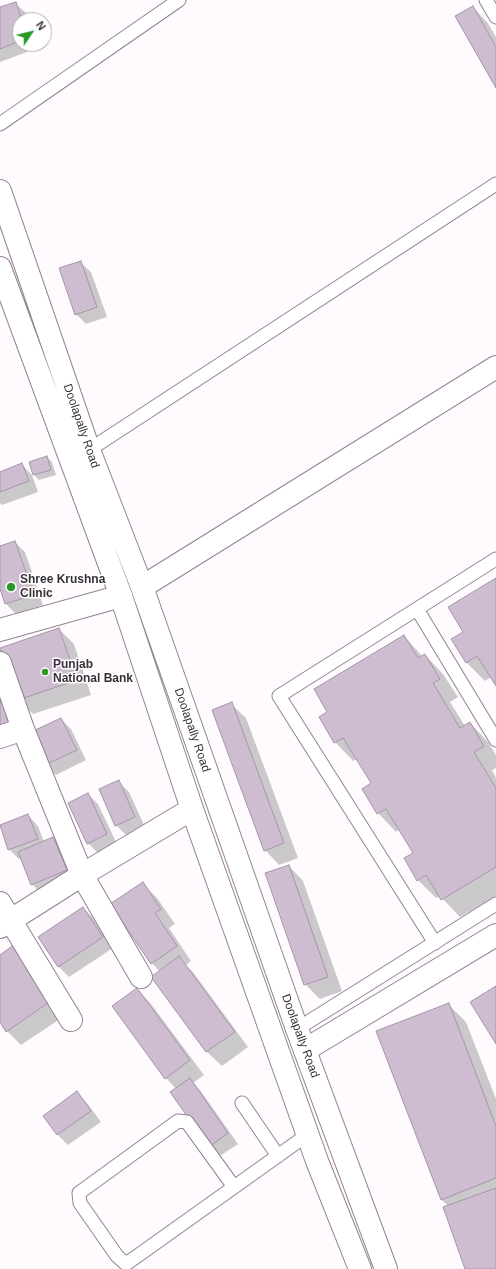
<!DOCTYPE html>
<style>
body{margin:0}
#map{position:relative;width:496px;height:1269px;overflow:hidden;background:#fefafe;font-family:Arial,sans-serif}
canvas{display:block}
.north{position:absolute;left:12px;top:12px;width:40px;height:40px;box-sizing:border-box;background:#fff;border:1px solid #afacaf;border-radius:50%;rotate:55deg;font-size:11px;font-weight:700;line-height:16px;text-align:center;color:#373038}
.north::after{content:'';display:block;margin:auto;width:14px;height:18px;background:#299825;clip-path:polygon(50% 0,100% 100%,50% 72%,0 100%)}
</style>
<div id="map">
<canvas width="496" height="1269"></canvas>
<div class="north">N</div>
</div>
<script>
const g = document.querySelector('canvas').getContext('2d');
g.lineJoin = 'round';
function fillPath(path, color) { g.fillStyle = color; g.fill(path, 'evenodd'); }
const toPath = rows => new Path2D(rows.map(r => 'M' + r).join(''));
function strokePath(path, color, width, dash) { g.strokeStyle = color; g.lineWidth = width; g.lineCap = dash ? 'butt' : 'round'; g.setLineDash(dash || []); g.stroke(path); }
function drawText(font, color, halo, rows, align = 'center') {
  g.font = font + ' Arial,sans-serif'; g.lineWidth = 3; g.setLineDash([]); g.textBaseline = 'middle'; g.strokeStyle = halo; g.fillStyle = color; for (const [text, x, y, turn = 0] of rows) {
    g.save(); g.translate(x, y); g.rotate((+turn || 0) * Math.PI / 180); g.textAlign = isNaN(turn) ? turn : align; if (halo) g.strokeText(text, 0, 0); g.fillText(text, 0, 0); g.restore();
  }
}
fillPath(toPath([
 [15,3,26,13,28,20,20,20,20,44,37,44,38,48,0,62,0,8],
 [473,7,487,22,496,37,496,86],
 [80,262,91,272,107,317,86,324,76,314],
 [47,457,52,462,56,475,39,480,34,475,30,462],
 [22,465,32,475,38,492,2,505,0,503,0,473],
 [15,542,25,552,43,605,16,614,6,604,0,586,0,547],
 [496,580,496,684,491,677,485,681,467,663,452,640,465,632],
 [59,629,74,644,91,695,33,714,18,699],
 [404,636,423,657,425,655,443,674,458,697,450,702,465,726,470,723,488,742,496,755,496,768,492,770,496,778,496,896,460,917,440,896,436,898,418,880,414,854,399,829,396,832,378,813,372,784,357,759,353,761,335,742,320,717,329,712],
 [231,704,246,718,298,858,279,865,265,850],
 [61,719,71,729,86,760,56,775,45,765],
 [118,781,129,792,145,827,126,835,116,825],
 [88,794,98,804,117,844,98,853,88,843],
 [28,815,38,826,44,842,53,838,63,848,76,881,42,895,32,884,22,858,19,859,9,849],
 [289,866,303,881,342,991,320,999,305,984],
 [142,883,157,898,175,924,169,928,191,961,186,965,193,972,248,1047,222,1066,207,1052,152,978,160,972,152,963,111,904],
 [83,908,93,918,113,948,69,977,59,967,40,937],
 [0,956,66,1015,21,1045,7,1031,0,1021],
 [137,989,151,1004,204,1075,193,1083,200,1090,238,1144,220,1156,210,1146,176,1089,166,1078],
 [448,1004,466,1022,496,1099,496,1269,467,1269,448,1206,441,1199],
 [77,1093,87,1103,101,1122,68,1145,58,1135,44,1116]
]), '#0003');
const building = toPath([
 [16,2,22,20,20,20,20,41,0,49,0,7,16,2],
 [473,6,496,47,496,88,455,16,473,6],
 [81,261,97,307,75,315,59,268,81,261],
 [47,456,51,470,33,475,29,462,47,456],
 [22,463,29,481,0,492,0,472,22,463],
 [15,541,34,595,5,604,0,589,0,546,15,541],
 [496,578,496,686,477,656,466,663,451,639,463,632,448,607,496,578],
 [59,628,77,680,18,700,0,648,59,628],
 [404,635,418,658,425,654,440,679,433,683,460,728,470,722,484,746,474,752,496,788,496,867,441,900,426,875,417,881,404,858,413,853,386,809,377,814,362,789,371,783,343,738,334,743,319,717,327,712,314,689,404,635],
 [7,697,16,723,0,728,0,699,7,697],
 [232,702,284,843,264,851,212,710,232,702],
 [61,718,77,750,45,765,29,733,61,718],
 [119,780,135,817,115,826,99,789,119,780],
 [88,793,107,834,87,844,68,803,88,793],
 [28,814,38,839,8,850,0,825,28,814],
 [53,837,67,870,31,885,18,852,53,837],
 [289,865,328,977,304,985,265,873,289,865],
 [143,882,161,909,155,913,177,946,151,964,110,904,143,882],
 [83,907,103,937,58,967,38,937,83,907],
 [15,944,52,1000,6,1032,0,1022,0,955,15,944],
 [179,956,235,1032,206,1052,151,977,179,956],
 [496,986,496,1044,470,1002,496,986],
 [137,988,190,1060,165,1079,112,1006,137,988],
 [449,1003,496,1126,496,1178,441,1200,376,1031,449,1003],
 [190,1078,228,1133,209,1147,170,1092,190,1078],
 [77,1091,91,1111,57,1135,43,1116,77,1091],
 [496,1188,496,1269,465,1269,443,1207,496,1188]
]);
fillPath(building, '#cebcd0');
strokePath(building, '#a694a8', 1);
const lane = toPath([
 [486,0,496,17],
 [0,124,179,0],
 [89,450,496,184],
 [417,609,496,740],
 [435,943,279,696,496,559],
 [297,1029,496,904],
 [242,1103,278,1156],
 [234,1187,187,1122,178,1121,79,1193,80,1203,117,1256,126,1264,307,1135]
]);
const street = toPath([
 [142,587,496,367],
 [0,630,121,596],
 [0,663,23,729,82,875,141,977],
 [0,737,23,729],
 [0,903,71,1020],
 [0,927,82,875,192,809],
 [305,1050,496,935]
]);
const secondary = toPath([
 [0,191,89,450,142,587,297,1029,386,1269],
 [0,268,121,596,192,809,317,1161,360,1269]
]);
strokePath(lane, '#938295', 15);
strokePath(street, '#938295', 24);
strokePath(secondary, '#938295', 24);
strokePath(lane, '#fff', 13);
strokePath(street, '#fff', 22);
strokePath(secondary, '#fff', 22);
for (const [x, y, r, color] of [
 [11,587,5,"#299825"],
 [45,672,4,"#299825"]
]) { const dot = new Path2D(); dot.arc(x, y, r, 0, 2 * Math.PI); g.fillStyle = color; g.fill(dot); strokePath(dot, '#fff', 1.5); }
drawText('12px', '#373038', '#fff', [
 ["Doolapally Road",81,426,71],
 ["Doolapally Road",192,730,71],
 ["Doolapally Road",300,1036,70]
]);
drawText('bold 12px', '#373038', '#fff', [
 ["Shree Krushna",20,580],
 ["Clinic",20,594],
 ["Punjab",53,665],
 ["National Bank",53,679]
], 'left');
</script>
